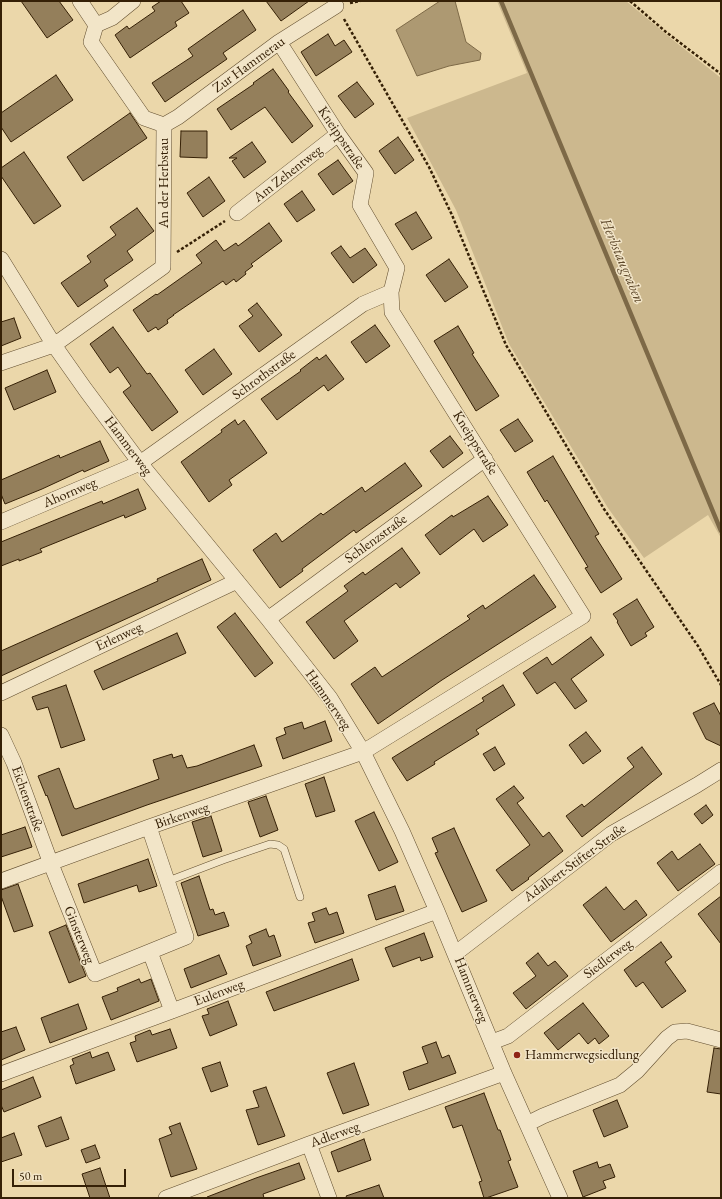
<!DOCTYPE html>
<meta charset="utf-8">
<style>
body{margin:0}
#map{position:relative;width:722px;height:1199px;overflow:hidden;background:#ebd7aa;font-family:"EB Garamond",serif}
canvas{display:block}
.frame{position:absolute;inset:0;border:2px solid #352006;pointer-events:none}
.scale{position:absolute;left:12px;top:1169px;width:114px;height:18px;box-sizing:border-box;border:2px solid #352006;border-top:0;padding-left:5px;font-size:12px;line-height:14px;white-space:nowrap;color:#352006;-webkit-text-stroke:3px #f2e5c8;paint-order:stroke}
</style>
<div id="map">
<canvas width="722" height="1199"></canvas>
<div class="frame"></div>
<div class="scale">50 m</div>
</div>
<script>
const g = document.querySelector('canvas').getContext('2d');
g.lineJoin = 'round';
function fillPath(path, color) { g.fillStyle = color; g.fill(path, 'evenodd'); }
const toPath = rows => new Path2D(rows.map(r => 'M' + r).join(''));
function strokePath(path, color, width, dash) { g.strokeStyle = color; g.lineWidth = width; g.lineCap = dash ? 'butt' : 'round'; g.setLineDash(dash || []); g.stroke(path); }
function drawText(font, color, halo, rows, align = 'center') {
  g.font = font + ' "EB Garamond",serif'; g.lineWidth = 3; g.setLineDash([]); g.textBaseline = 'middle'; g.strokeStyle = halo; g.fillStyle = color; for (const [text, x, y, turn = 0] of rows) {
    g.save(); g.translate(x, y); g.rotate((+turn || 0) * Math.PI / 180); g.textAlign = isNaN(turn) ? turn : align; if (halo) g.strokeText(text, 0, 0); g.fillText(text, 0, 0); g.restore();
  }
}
fillPath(toPath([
 [497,1,626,1,678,44,721,78,721,538,708,515,644,558,608,508,509,344,456,210,407,118,527,73]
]), '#ccb88e');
const water = toPath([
 [440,1,455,1,466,42,481,53,480,60,449,66,417,76,396,30,440,1]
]);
fillPath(water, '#ad9972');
strokePath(water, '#7d6947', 1);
strokePath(toPath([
 [501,1,721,531]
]), '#7d6947', 4.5);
const building = toPath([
 [21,1,59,1,73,20,47,38,21,1],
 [161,1,181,1,189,13,175,22,177,26,130,58,115,35,127,26,129,29,155,11,152,7,161,1],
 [266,1,309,1,281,21,266,1],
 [243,10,256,30,223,53,227,59,165,102,152,83,193,56,188,49,243,10],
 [328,34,335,46,344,40,352,52,316,76,301,52,328,34],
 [273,69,289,91,288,92,313,126,292,143,265,107,231,130,217,109,254,84,253,83,273,69],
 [56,75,73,100,11,142,1,127,1,113,56,75],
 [357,82,374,104,355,118,338,96,357,82],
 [130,113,147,138,83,181,67,157,130,113],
 [181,131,207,131,207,158,180,157,181,131],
 [398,137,414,160,395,174,379,151,398,137],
 [252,142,266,162,244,178,232,161,237,158,229,158,252,142],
 [24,152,61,206,34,224,1,176,1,168,24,152],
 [338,160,353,181,333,195,318,174,338,160],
 [209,177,225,201,203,217,187,193,209,177],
 [302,191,315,210,297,222,284,204,302,191],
 [137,208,154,231,127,251,133,260,104,280,108,286,78,307,61,283,91,262,87,256,116,235,110,227,137,208],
 [416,212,432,238,412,250,395,224,416,212],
 [269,223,282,241,251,264,253,266,245,272,246,274,236,282,234,279,226,285,223,281,173,315,174,315,167,320,168,323,158,330,156,327,148,332,133,310,156,294,157,295,202,263,196,255,216,240,224,251,236,243,238,246,269,223],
 [341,246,350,258,365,248,377,265,353,283,331,253,341,246],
 [449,259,468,287,445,302,426,275,449,259],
 [257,303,282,335,259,352,239,326,253,316,248,310,257,303],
 [14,318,21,338,1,346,1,322,14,318],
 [375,325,390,346,366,363,351,342,375,325],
 [458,326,474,353,472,354,499,396,476,411,434,341,458,326],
 [113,327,147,374,150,373,178,412,152,431,123,392,131,386,118,367,110,373,90,344,113,327],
 [214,349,232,374,203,395,185,370,214,349],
 [326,355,344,379,328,391,324,385,277,420,261,399,301,371,300,370,317,357,319,360,326,355],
 [47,370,56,392,14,410,5,388,47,370],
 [518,419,533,441,515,452,500,430,518,419],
 [235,420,238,425,244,420,267,453,229,480,232,485,209,502,181,462,222,432,221,430,235,420],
 [450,436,463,453,443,468,430,451,450,436],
 [100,441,109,461,84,472,83,470,42,489,5,504,1,494,1,480,59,455,60,458,100,441],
 [553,456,599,534,595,536,622,579,601,593,585,568,588,567,547,500,545,502,527,472,553,456],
 [405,463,422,486,356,533,354,530,302,569,303,571,280,588,253,550,276,533,282,542,321,513,323,515,362,487,365,492,405,463],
 [138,489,146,509,125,518,124,515,40,549,42,552,19,561,19,559,1,566,1,542,102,501,103,504,138,489],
 [488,496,508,525,483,542,474,529,440,555,425,535,452,515,453,517,488,496],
 [402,548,420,573,400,588,396,583,344,621,358,641,334,659,306,622,348,591,344,586,363,572,365,575,402,548],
 [202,559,211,580,1,676,1,651,158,581,157,579,202,559],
 [534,575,556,607,442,680,378,724,351,684,375,667,382,677,470,619,467,616,483,605,485,609,534,575],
 [637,599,654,627,645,633,647,636,631,646,617,622,618,621,613,614,637,599],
 [235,613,273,663,255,677,217,627,235,613],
 [177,633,186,653,103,690,94,671,177,633],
 [591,637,604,655,571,679,587,701,575,709,555,682,537,694,523,673,547,657,552,665,591,637],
 [66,685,85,740,61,748,48,707,37,710,32,697,66,685],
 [503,685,515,705,476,730,479,734,434,762,435,764,407,781,392,758,484,701,482,698,503,685],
 [714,703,721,716,721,746,706,739,693,713,714,703],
 [325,721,332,741,283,759,276,738,286,734,284,728,302,722,304,729,325,721],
 [586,732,601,751,583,764,569,745,586,732],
 [254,745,262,766,147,805,62,836,47,795,46,796,38,776,59,768,74,808,76,809,159,779,153,760,172,754,173,758,182,755,187,768,197,766,254,745],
 [495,747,505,764,494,771,483,754,495,747],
 [642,747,662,774,582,837,566,816,582,804,584,807,634,767,627,758,642,747],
 [324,777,335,811,316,817,305,784,324,777],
 [514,786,524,798,517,803,543,837,549,832,563,851,528,878,529,879,512,891,496,870,530,845,496,799,514,786],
 [266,796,278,830,260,837,248,802,266,796],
 [706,805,713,815,702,824,694,814,706,805],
 [374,812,398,862,379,871,355,821,374,812],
 [211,816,222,851,203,857,192,822,211,816],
 [25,827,32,847,1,857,1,835,25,827],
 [454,828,487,901,462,912,435,853,438,852,432,838,454,828],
 [700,844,715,864,678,891,657,863,672,851,678,860,700,844],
 [148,859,157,886,139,892,137,885,84,903,78,884,148,859],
 [199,876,210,910,213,909,215,915,224,912,229,926,198,936,181,883,199,876],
 [18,884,33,926,14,932,1,896,1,890,18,884],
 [395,886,404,911,376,920,368,895,395,886],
 [606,887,624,910,636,900,647,915,611,942,583,905,606,887],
 [721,896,721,944,698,914,721,896],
 [326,908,329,915,337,912,344,933,315,943,308,923,315,921,312,913,326,908],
 [66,925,86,976,69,983,49,932,66,925],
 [266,929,269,937,274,935,281,956,253,966,246,946,252,943,249,936,266,929],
 [424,933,433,957,421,961,420,957,393,967,385,948,424,933],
 [661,942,672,957,665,962,686,991,662,1008,643,982,636,987,624,970,661,942],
 [538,953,548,966,555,961,568,976,526,1009,513,993,536,976,526,963,538,953],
 [219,955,227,974,191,988,184,969,219,955],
 [352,959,359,980,274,1011,266,992,352,959],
 [139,979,141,983,151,979,159,1001,111,1020,102,997,118,991,117,988,139,979],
 [228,1001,237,1025,210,1036,202,1016,209,1014,207,1009,228,1001],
 [583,1003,609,1036,599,1044,595,1038,588,1044,579,1033,558,1050,544,1033,583,1003],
 [78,1004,87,1029,50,1043,41,1018,78,1004],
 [16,1027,25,1050,1,1060,1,1032,16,1027],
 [170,1029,177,1048,137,1062,130,1043,136,1041,135,1036,150,1030,152,1035,170,1029],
 [436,1042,442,1058,449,1055,456,1073,409,1090,403,1072,428,1063,422,1047,436,1042],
 [714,1048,721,1049,721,1094,707,1092,714,1048],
 [90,1052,92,1058,108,1052,115,1070,76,1084,70,1066,74,1064,72,1059,90,1052],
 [220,1062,228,1086,211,1092,202,1068,220,1062],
 [354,1063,369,1105,343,1114,327,1073,354,1063],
 [33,1077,41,1097,4,1112,1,1105,1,1090,33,1077],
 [266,1087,285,1136,258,1145,246,1110,259,1107,253,1091,266,1087],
 [484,1093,498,1130,500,1130,511,1160,508,1161,518,1187,486,1198,484,1198,479,1182,482,1181,462,1125,453,1128,445,1107,484,1093],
 [617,1100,628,1127,604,1137,593,1110,617,1100],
 [61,1117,69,1139,46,1147,38,1126,61,1117],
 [180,1123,197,1169,171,1177,159,1139,172,1134,169,1127,180,1123],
 [14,1133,22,1155,1,1162,1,1138,14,1133],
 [364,1139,371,1160,338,1172,331,1152,364,1139],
 [95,1145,100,1158,86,1163,81,1150,95,1145],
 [597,1162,599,1168,610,1164,615,1177,603,1181,606,1188,583,1197,573,1171,597,1162],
 [299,1163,305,1179,263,1194,264,1198,208,1198,207,1197,256,1178,299,1163],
 [100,1168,110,1198,90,1198,82,1174,100,1168],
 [379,1185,384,1198,347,1198,346,1196,379,1185]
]);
fillPath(building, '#947f5b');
strokePath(building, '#352006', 1);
const service = toPath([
 [168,881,223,860,270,844,278,845,284,849,300,897]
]);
const minor = toPath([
 [80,1,96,25,91,42,144,118,164,125],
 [96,25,112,18,133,1],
 [164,125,178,117,279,42,336,6],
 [237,213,338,134],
 [1,259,54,345,85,389,140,463,268,619,330,698,363,752,402,831,437,911,504,1073,560,1198],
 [1,363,54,345,163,267,164,125],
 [1,522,140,463,363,304,391,292],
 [268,619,485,459],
 [1,693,237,581],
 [1,735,14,763,51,864,95,974,186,937,149,827],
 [1,881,149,827,363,752,583,616,392,312,391,292,397,268,360,205,366,173,338,134,279,42],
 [150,952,172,1011],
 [456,953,611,834,697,785,721,770],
 [492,1042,508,1036,721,872],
 [1,1074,172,1011,437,911],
 [527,1124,543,1116,620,1085,637,1071,667,1038,675,1032,687,1031,721,1040],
 [309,1144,329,1198],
 [166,1198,309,1144,504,1073]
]);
strokePath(service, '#624e2f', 8);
strokePath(minor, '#624e2f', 16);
strokePath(toPath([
 [630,1,666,32,721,74],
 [350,3,360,1],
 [344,19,429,167,452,215,506,345,604,509,698,646,721,685],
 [177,252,225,221]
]), '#352006', 2.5, [3, 2]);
strokePath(service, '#f2e5c8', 7);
strokePath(minor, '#f2e5c8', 15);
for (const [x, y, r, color] of [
 [517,1055,4,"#8f2418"]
]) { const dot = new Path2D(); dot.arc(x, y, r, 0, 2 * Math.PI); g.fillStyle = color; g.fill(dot); strokePath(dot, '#f2e5c8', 1.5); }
drawText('14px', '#352006', '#f2e5c8', [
 ["Zur Hammerau",249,65,-36],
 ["Kneippstraße",341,138,56],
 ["Am Zehentweg",288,174,-38],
 ["An der Herbstau",164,183,-90],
 ["Schrothstraße",264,375,-36],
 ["Kneippstraße",475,443,58],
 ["Hammerweg",128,446,53],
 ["Ahornweg",70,493,-23],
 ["Schlenzstraße",376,539,-36],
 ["Erlenweg",119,637,-25],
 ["Hammerweg",328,700,55],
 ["Eichenstraße",27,799,70],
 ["Birkenweg",182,816,-19],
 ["Adalbert-Stifter-Straße",575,863,-36],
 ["Ginsterweg",79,935,68],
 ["Siedlerweg",608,959,-37],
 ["Hammerweg",471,990,68],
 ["Eulenweg",219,993,-21],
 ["Adlerweg",335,1135,-20]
]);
drawText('14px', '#352006', '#f2e5c8', [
 ["Hammerwegsiedlung",525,1055]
], 'left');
drawText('italic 15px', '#5f4a2c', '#f2e5c8', [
 ["Herbstaugraben",622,261,67]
]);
</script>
